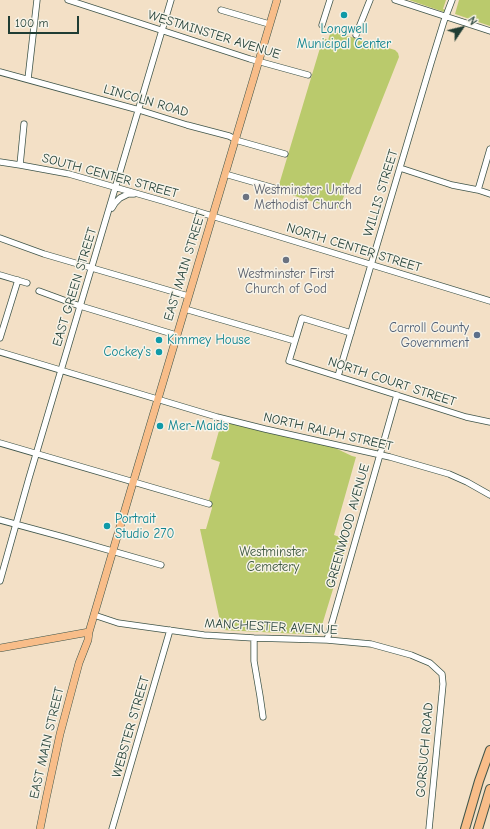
<!DOCTYPE html>
<style>
body{margin:0}
#map{position:relative;width:490px;height:829px;overflow:hidden;background:#f3e0c6;font-family:"Comic Neue",sans-serif}
canvas{display:block}
.north{position:absolute;left:442px;top:8px;width:40px;height:40px;-webkit-text-stroke:3px #f7f3e8;paint-order:stroke;rotate:55deg;font-size:11px;font-weight:700;line-height:16px;text-align:center;color:#1f3d34}
.north::after{content:'';display:block;margin:auto;width:14px;height:18px;background:#1f3d34;clip-path:polygon(50% 0,100% 100%,50% 72%,0 100%)}
.scale{position:absolute;left:8px;top:16px;width:71px;height:18px;box-sizing:border-box;border:2px solid #1f3d34;border-top:0;padding-left:5px;font-size:12px;line-height:14px;white-space:nowrap;color:#1f3d34;-webkit-text-stroke:3px #f7f3e8;paint-order:stroke}
</style>
<div id="map">
<canvas width="490" height="829"></canvas>
<div class="north">N</div>
<div class="scale">100 m</div>
</div>
<script>
const g = document.querySelector('canvas').getContext('2d');
g.lineJoin = 'round';
function fillPath(path, color) { g.fillStyle = color; g.fill(path, 'evenodd'); }
const toPath = rows => new Path2D(rows.map(r => 'M' + r).join(''));
function strokePath(path, color, width, dash) { g.strokeStyle = color; g.lineWidth = width; g.lineCap = dash ? 'butt' : 'round'; g.setLineDash(dash || []); g.stroke(path); }
function drawText(font, color, halo, rows, align = 'center') {
  g.font = font + ' "Comic Neue",sans-serif'; g.lineWidth = 3; g.setLineDash([]); g.textBaseline = 'middle'; g.strokeStyle = halo; g.fillStyle = color; for (const [text, x, y, turn = 0] of rows) {
    g.save(); g.translate(x, y); g.rotate((+turn || 0) * Math.PI / 180); g.textAlign = isNaN(turn) ? turn : align; if (halo) g.strokeText(text, 0, 0); g.fillText(text, 0, 0); g.restore();
  }
}
fillPath(toPath([
 [409,0,446,0,443,9,446,10,446,11,444,12],
 [459,0,490,0,490,26,455,14],
 [331,31,395,50,398,53,399,57,340,206,336,209,279,191,278,188,323,38,328,40],
 [222,420,333,447,352,456,356,457,334,535,348,540,319,635,222,630,200,529,206,529,212,508,209,500,220,462,211,459]
]), '#baca6c');
const minor = toPath([
 [68,0,250,59,308,75],
 [395,0,490,31],
 [221,10,269,24],
 [322,25,330,0],
 [356,35,370,0],
 [0,72,139,110,187,125,229,136,239,141,285,154],
 [28,79,37,0],
 [0,162,20,165,69,174,163,201,490,301],
 [20,165,24,124],
 [400,168,452,185,478,190,490,194],
 [225,174,274,188],
 [478,190,490,149],
 [112,208,115,203,120,198,128,194,134,194],
 [0,238,44,254,188,296],
 [0,275,27,283],
 [39,291,77,305,176,335],
 [185,309,295,341],
 [351,333,302,318,289,361,466,417,490,422],
 [0,338,18,280],
 [0,352,217,417,265,429,390,457,449,474,467,482,490,495],
 [338,376,431,63,444,21,452,0],
 [0,443,209,504],
 [0,520,63,537,161,565],
 [0,581,29,478,171,0],
 [94,615,118,623,204,635,254,638,327,640,371,644,411,655,430,663,442,674,443,684,429,829],
 [254,638,254,661,260,696,263,717],
 [327,640,397,395],
 [112,829,170,630]
]);
const major = toPath([
 [0,648,89,632],
 [40,829,46,799,60,734,79,663,88,640,89,632,132,486,277,0]
]);
const highway = toPath([
 [465,829,479,781,490,750],
 [478,829,490,789]
]);
strokePath(minor, '#3f554a', 7);
strokePath(major, '#3f554a', 8);
strokePath(highway, '#3f554a', 10);
strokePath(minor, '#fff', 5.5);
strokePath(major, '#f8bd89', 7);
strokePath(highway, '#f8bd89', 8);
for (const [x, y, r, color] of [
 [344,15,4,"#0f9aa8"],
 [246,197,4,"#6b7280"],
 [286,260,4,"#6b7280"],
 [477,335,4,"#5c6f8a"],
 [159,340,4,"#0f9aa8"],
 [159,352,4,"#0f9aa8"],
 [160,426,4,"#0f9aa8"],
 [107,526,4,"#0f9aa8"]
]) { const dot = new Path2D(); dot.arc(x, y, r, 0, 2 * Math.PI); g.fillStyle = color; g.fill(dot); strokePath(dot, '#f7f3e8', 1.5); }
drawText('13px', '#0d838f', '#f7f3e8', [
 ["Longwell",344,29,"center"],
 ["Municipal Center",344,44,"center"],
 ["Kimmey House",167,340],
 ["Cockey's",151,352,"right"],
 ["Mer-Maids",168,426],
 ["Portrait",115,519],
 ["Studio 270",115,534]
], 'left');
drawText('13px', '#1f3d34', '#f7f3e8', [
 ["WESTMINSTER AVENUE",214,35,17],
 ["LINCOLN ROAD",146,101,16],
 ["SOUTH CENTER STREET",110,176,15],
 ["WILLIS STREET",381,193,-73],
 ["NORTH CENTER STREET",354,248,17],
 ["EAST MAIN STREET",185,266,-73],
 ["EAST GREEN STREET",75,287,-73],
 ["NORTH COURT STREET",392,382,18],
 ["NORTH RALPH STREET",328,432,13],
 ["GREENWOOD AVENUE",348,526,-74],
 ["MANCHESTER AVENUE",271,627,3],
 ["WEBSTER STREET",131,727,-74],
 ["EAST MAIN STREET",47,743,-77],
 ["GORSUCH ROAD",425,750,-85]
]);
drawText('13px', '#5b616d', '#f7f3e8', [
 ["Westminster United",254,190],
 ["Methodist Church",254,205],
 ["Westminster First",286,274,"center"],
 ["Church of God",286,289,"center"]
], 'left');
drawText('13px', '#4e5e75', '#f7f3e8', [
 ["Carroll County",469,328],
 ["Government",469,343]
], 'right');
drawText('13px', '#3e593f', '#f7f3e8', [
 ["Westminster",273,552],
 ["Cemetery",273,567]
]);
</script>
